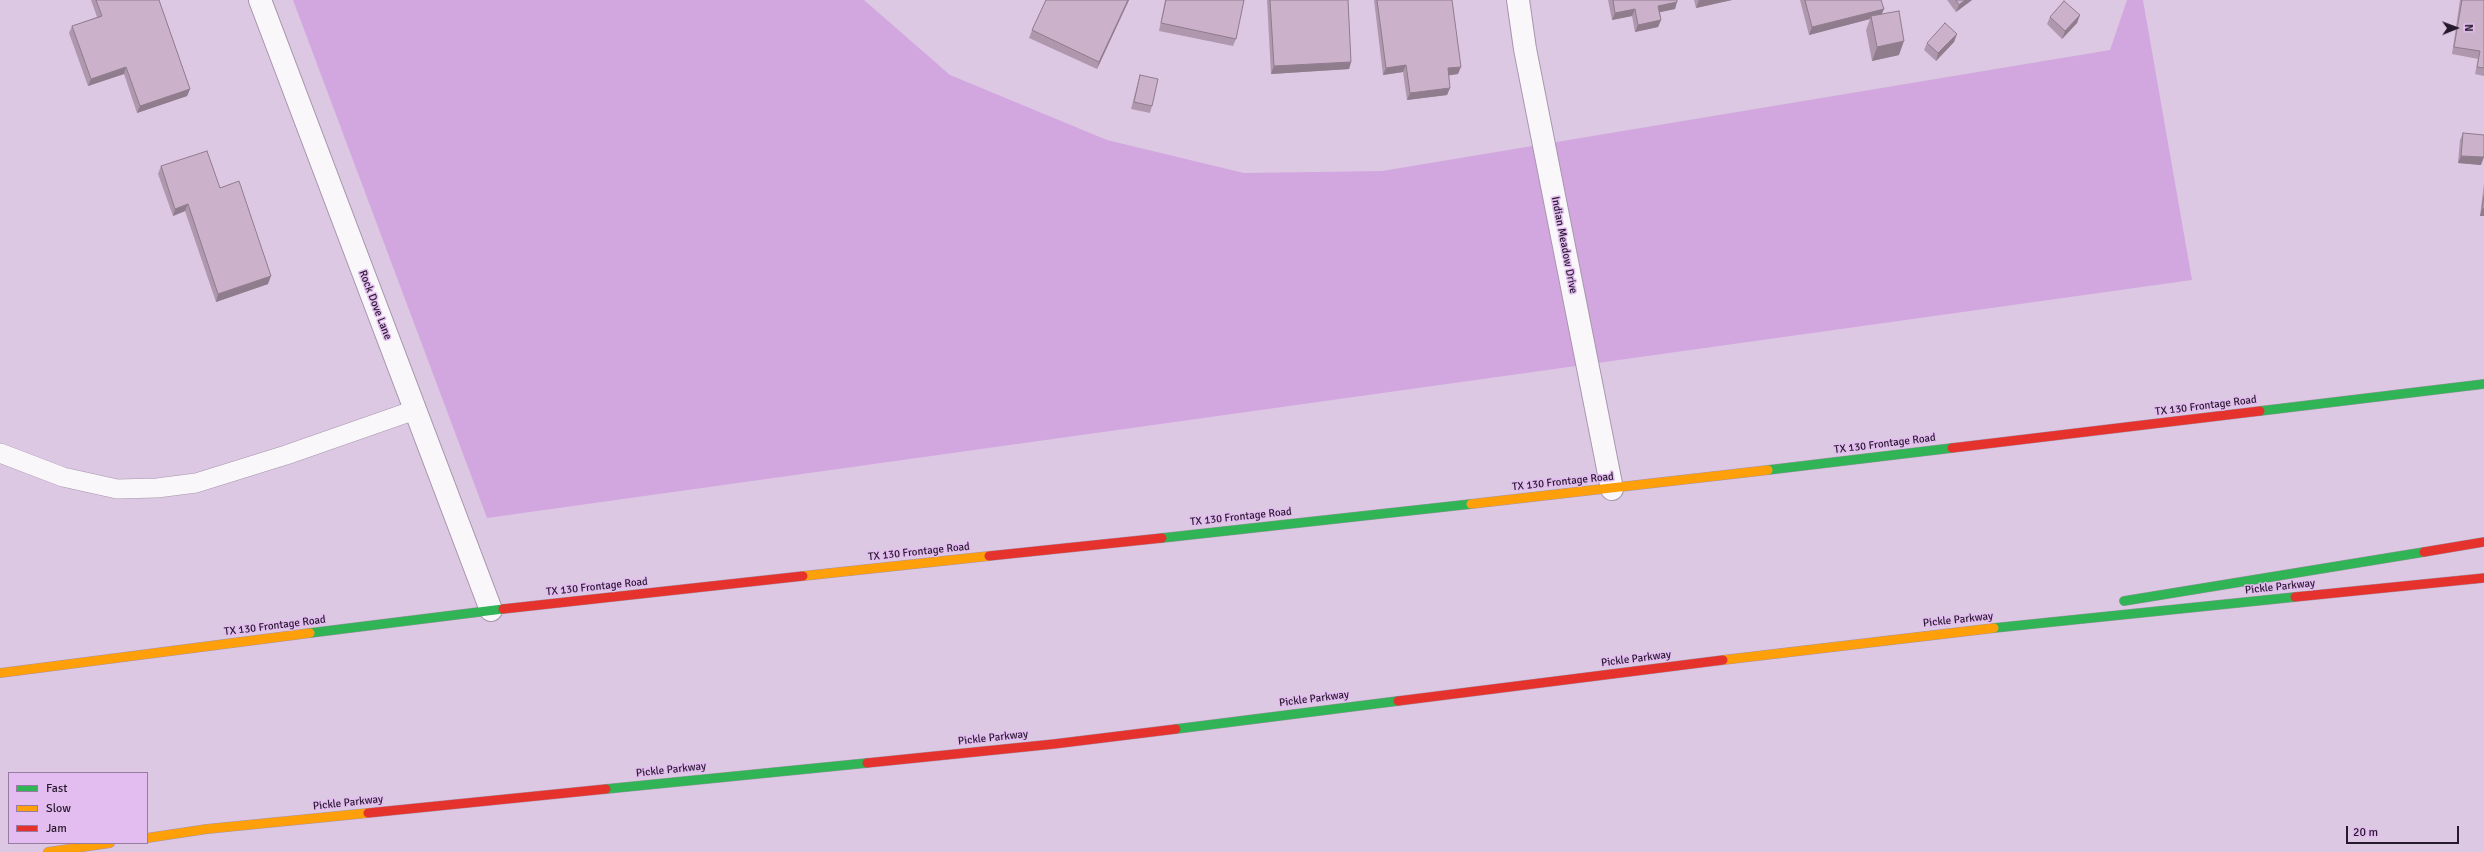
<!DOCTYPE html>
<style>
body{margin:0}
#map{position:relative;width:2484px;height:852px;overflow:hidden;background:#ddc8e4;font-family:Signika,sans-serif}
canvas{display:block}
.legend{position:absolute;left:8px;top:772px;width:140px;height:72px;box-sizing:border-box;background:#e3bcf0;border:1px solid #987ba2;margin:0;padding:5px 7px;list-style:none;font-size:12px;color:#27192c}
.legend li{display:flex;align-items:center;gap:8px;height:20px}
.legend b{width:20px;border:1px solid #987ba2}
.north{position:absolute;left:2436px;top:8px;width:40px;height:40px;-webkit-text-stroke:3px #e3bcf0;paint-order:stroke;rotate:89deg;font-size:11px;font-weight:700;line-height:16px;text-align:center;color:#27192c}
.north::after{content:'';display:block;margin:auto;width:14px;height:18px;background:#27192c;clip-path:polygon(50% 0,100% 100%,50% 72%,0 100%)}
.scale{position:absolute;left:2346px;top:826px;width:113px;height:18px;box-sizing:border-box;border:2px solid #27192c;border-top:0;padding-left:5px;font-size:12px;line-height:14px;white-space:nowrap;color:#27192c;-webkit-text-stroke:3px #e3bcf0;paint-order:stroke}
</style>
<div id="map">
<canvas width="2484" height="852"></canvas>
<ul class="legend">
<li><b style="height:5px;background:#30b455"></b>Fast</li>
<li><b style="height:5px;background:#ff9f0a"></b>Slow</li>
<li><b style="height:5px;background:#e5322d"></b>Jam</li>
</ul>
<div class="north">N</div>
<div class="scale">20 m</div>
</div>
<script>
const g = document.querySelector('canvas').getContext('2d');
g.lineJoin = 'round';
function fillPath(path, color) { g.fillStyle = color; g.fill(path, 'evenodd'); }
const toPath = rows => new Path2D(rows.map(r => 'M' + r).join(''));
function strokePath(path, color, width, dash) { g.strokeStyle = color; g.lineWidth = width; g.lineCap = dash ? 'butt' : 'round'; g.setLineDash(dash || []); g.stroke(path); }
function drawText(font, color, halo, rows, align = 'center') {
  g.font = font + ' Signika,sans-serif'; g.lineWidth = 3; g.setLineDash([]); g.textBaseline = 'middle'; g.strokeStyle = halo; g.fillStyle = color; for (const [text, x, y, turn = 0] of rows) {
    g.save(); g.translate(x, y); g.rotate((+turn || 0) * Math.PI / 180); g.textAlign = isNaN(turn) ? turn : align; if (halo) g.strokeText(text, 0, 0); g.fillText(text, 0, 0); g.restore();
  }
}
fillPath(toPath([
 [293,0,864,0,950,75,1107,140,1244,173,1382,171,2110,50,2127,0,2143,0,2192,280,487,518]
]), '#d2a7df');
const lane = toPath([
 [0,453,63,477,117,489,157,488,196,483,286,455,415,410]
]);
const street = toPath([
 [260,0,491,610],
 [1518,0,1525,49,1612,489]
]);
const fast = toPath([
 [2260,411,2484,384],
 [1768,470,1952,448],
 [1162,538,1471,504],
 [2124,601,2424,552],
 [1994,628,2295,597],
 [310,633,503,609],
 [1176,729,1398,701],
 [606,789,867,763]
]);
const slow = toPath([
 [1471,504,1768,470],
 [803,576,989,556],
 [1723,660,1994,628],
 [0,673,310,633],
 [147,838,207,829,368,813],
 [48,852,110,843]
]);
const jam = toPath([
 [1952,448,2260,411],
 [2424,552,2484,542],
 [989,556,1162,538],
 [2295,597,2484,578],
 [503,609,803,576],
 [1398,701,1723,660],
 [867,763,1054,744,1176,729],
 [368,813,606,789]
]);
strokePath(lane, '#a695ab', 20);
strokePath(street, '#a695ab', 24);
strokePath(fast, '#a695ab', 10);
strokePath(slow, '#a695ab', 10);
strokePath(jam, '#a695ab', 10);
strokePath(lane, '#faf7fb', 19);
strokePath(street, '#faf7fb', 22);
strokePath(fast, '#30b455', 9);
strokePath(slow, '#ff9f0a', 9);
strokePath(jam, '#e5322d', 9);
fillPath(toPath([
 [91,0,159,0,190,89,187,96,137,113,124,74,88,86,69,33,72,26,97,17],
 [1046,0,1129,0,1097,69,1029,38,1032,30],
 [1165,0,1244,0,1236,39,1233,46,1159,31],
 [1267,0,1348,0,1351,62,1349,69,1271,74],
 [1374,0,1452,0,1458,74,1448,75,1450,88,1447,95,1407,100,1403,72,1383,75],
 [1608,0,1677,0,1675,9,1660,12,1661,20,1658,27,1635,32,1632,16,1612,20],
 [1694,0,1732,0,1696,8],
 [1800,0,1881,0,1882,14,1899,55,1872,61,1866,30,1870,19,1809,35],
 [1947,0,1972,0,1956,12],
 [2460,0,2484,0,2484,76,2475,74,2478,59,2452,54],
 [2080,15,2077,23,2062,39,2047,24,2050,17],
 [1957,34,1954,42,1936,61,1924,50,1927,43],
 [1140,75,1152,106,1150,113,1131,109,1138,82],
 [2463,133,2481,165,2458,163,2460,140],
 [161,166,220,188,268,284,216,302,185,211,173,216,158,174],
 [2484,183,2484,216,2480,216]
]), '#af98ae');
fillPath(toPath([
 [1128,0,1129,0,1097,69,1099,62],
 [1699,0,1732,0,1696,8],
 [1965,0,1972,0,1956,12,1959,5],
 [1677,2,1675,9,1656,13,1658,6],
 [1635,9,1632,16,1612,20,1615,13],
 [1884,9,1881,16,1871,16,1870,19,1809,35,1812,27],
 [2080,15,2077,23,2062,39,2065,31],
 [1661,20,1658,27,1635,32,1638,25],
 [1957,34,1954,42,1936,61,1938,53],
 [1904,41,1899,55,1872,61,1877,47],
 [1351,62,1349,69,1271,74,1274,66],
 [1406,65,1403,72,1383,75,1386,68],
 [126,67,124,74,88,86,91,79],
 [1461,67,1458,74,1445,76,1448,68],
 [1450,88,1447,95,1407,100,1410,93],
 [190,89,187,96,137,113,140,106],
 [2461,156,2484,157,2481,165,2458,163],
 [188,204,185,211,173,216,175,209],
 [2482,208,2484,209,2484,216,2480,216],
 [271,276,268,284,216,302,218,294]
]), '#8f7c8d');
const building = toPath([
 [96,0,159,0,190,89,140,106,126,67,91,79,72,26,102,16,96,0],
 [1046,0,1128,0,1099,62,1032,30,1046,0],
 [1166,0,1244,0,1236,39,1161,23,1166,0],
 [1270,0,1348,0,1351,62,1274,66,1270,0],
 [1377,0,1452,0,1461,67,1448,68,1450,88,1410,93,1406,65,1386,68,1377,0],
 [1613,0,1677,0,1677,2,1658,6,1661,20,1638,25,1635,9,1615,13,1613,0],
 [1805,0,1881,0,1884,9,1812,27,1805,0],
 [1956,0,1965,0,1959,5,1956,0],
 [2462,0,2484,0,2484,68,2477,67,2480,51,2454,47,2462,0],
 [2064,1,2080,15,2065,31,2050,17,2064,1],
 [1899,11,1904,41,1877,47,1871,16,1899,11],
 [1945,23,1957,34,1938,53,1927,43,1945,23],
 [1140,75,1158,79,1152,106,1134,102,1140,75],
 [2463,133,2484,135,2484,157,2461,156,2463,133],
 [207,151,220,188,239,181,271,276,218,294,188,204,175,209,161,166,207,151],
 [2484,196,2484,209,2482,208,2484,196]
]);
fillPath(building, '#ccb1ca');
strokePath(building, '#8f7c8d', 1);
drawText('11px', '#27192c', '#e3bcf0', [
 ["Indian Meadow Drive",1564,245,79],
 ["Rock Dove Lane",375,305,69],
 ["TX 130 Frontage Road",2206,406,-7],
 ["TX 130 Frontage Road",1885,444,-7],
 ["TX 130 Frontage Road",1563,482,-6],
 ["TX 130 Frontage Road",1241,517,-6],
 ["TX 130 Frontage Road",919,552,-6],
 ["TX 130 Frontage Road",597,587,-6],
 ["Pickle Parkway",2280,587,-6],
 ["Pickle Parkway",1958,620,-6],
 ["TX 130 Frontage Road",275,626,-7],
 ["Pickle Parkway",1636,659,-7],
 ["Pickle Parkway",1314,699,-7],
 ["Pickle Parkway",993,738,-6],
 ["Pickle Parkway",671,770,-6],
 ["Pickle Parkway",348,803,-6]
]);
</script>
